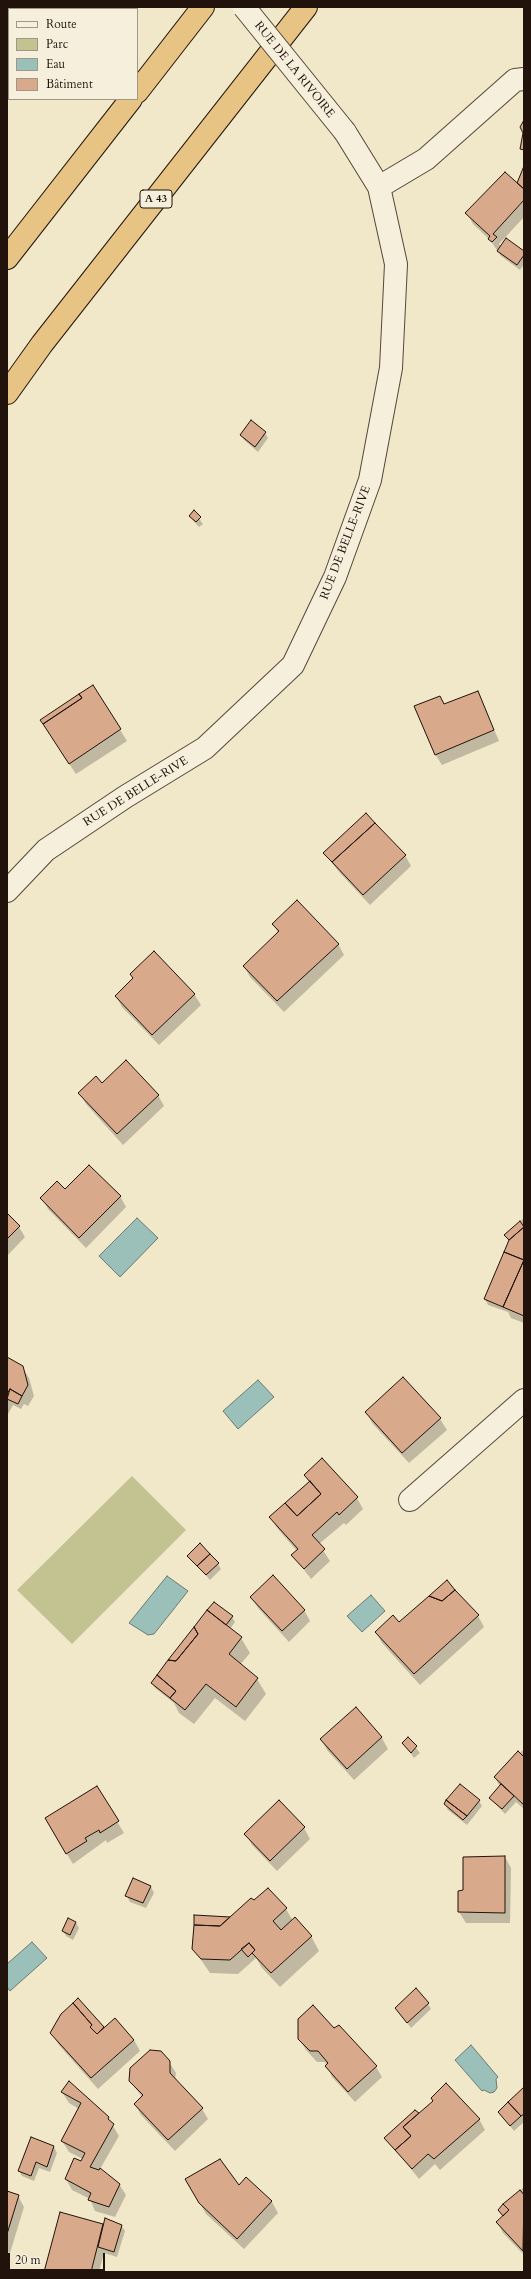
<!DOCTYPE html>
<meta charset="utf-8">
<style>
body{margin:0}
#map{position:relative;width:531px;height:2279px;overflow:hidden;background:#f1e7c9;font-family:Cardo,serif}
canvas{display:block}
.frame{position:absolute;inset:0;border:8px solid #21120b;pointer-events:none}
.legend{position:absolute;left:8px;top:8px;width:130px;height:92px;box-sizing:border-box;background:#f6efdc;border:1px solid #a19788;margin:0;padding:5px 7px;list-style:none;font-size:12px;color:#21120b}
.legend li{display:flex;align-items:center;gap:8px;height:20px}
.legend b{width:20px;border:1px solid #a19788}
.scale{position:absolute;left:8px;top:2253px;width:97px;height:18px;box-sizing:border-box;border:2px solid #21120b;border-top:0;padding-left:5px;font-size:12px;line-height:14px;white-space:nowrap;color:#21120b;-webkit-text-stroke:3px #f6efdc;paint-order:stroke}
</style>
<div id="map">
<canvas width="531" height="2279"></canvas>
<div class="frame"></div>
<ul class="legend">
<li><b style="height:5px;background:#f6efdc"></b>Route</li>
<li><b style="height:11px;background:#c2c391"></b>Parc</li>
<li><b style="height:11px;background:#9bbfb9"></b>Eau</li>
<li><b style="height:11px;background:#d9a98b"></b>Bâtiment</li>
</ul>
<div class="scale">20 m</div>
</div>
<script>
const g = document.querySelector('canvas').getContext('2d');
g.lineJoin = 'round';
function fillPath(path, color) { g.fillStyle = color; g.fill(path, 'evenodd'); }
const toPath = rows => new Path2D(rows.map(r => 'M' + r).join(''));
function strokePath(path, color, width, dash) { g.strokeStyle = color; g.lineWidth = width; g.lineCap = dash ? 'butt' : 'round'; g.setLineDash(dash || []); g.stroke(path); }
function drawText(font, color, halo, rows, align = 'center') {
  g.font = font + ' Cardo,serif'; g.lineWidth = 3.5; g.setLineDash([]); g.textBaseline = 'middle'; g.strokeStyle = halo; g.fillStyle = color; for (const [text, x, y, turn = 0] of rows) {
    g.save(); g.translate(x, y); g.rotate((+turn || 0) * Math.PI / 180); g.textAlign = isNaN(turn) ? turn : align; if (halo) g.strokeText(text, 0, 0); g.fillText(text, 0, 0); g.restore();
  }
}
fillPath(toPath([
 [132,1476,186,1530,72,1644,17,1590]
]), '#c2c391');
const water = toPath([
 [137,1218,158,1238,120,1277,99,1256,137,1218],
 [258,1380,274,1397,238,1429,223,1411,258,1380],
 [167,1576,188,1591,154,1634,148,1635,129,1623,167,1576],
 [371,1595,385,1611,362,1632,347,1616,371,1595],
 [32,1942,47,1958,10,1991,7,1987,7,1964,32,1942],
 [471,2045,498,2077,496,2079,497,2088,494,2092,490,2093,484,2090,482,2091,455,2060,471,2045]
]);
fillPath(water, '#9bbfb9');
strokePath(water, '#6a7a73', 1);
fillPath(toPath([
 [7,7,11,7,7,12],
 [524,168,524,217,499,244,501,246,524,252,524,264,520,270,501,256,490,240,473,224,467,213,517,185],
 [265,433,268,438,258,452,244,440,241,435],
 [194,512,203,524,199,527,190,517],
 [93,686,127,741,76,774,50,735],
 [478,692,499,741,442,765,435,754],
 [324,853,405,855,411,866,370,905,340,873],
 [273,924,338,944,344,955,284,1012,250,977,244,966,278,933],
 [131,974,194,994,201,1005,159,1045,122,1007,116,996,134,979],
 [102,1084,158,1095,164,1106,123,1145,86,1104,80,1093],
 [120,1196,126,1207,86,1248,48,1209,42,1198],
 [7,1214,19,1227,25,1237,7,1256],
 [524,1218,524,1323,511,1318,508,1312,488,1305,485,1299,510,1242,505,1235],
 [7,1358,22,1367,29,1378,34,1396,28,1406,24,1404,21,1409,13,1405,7,1416],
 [403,1378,440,1419,447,1430,409,1463,372,1423,366,1412],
 [305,1475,357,1498,363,1509,346,1525,344,1523,319,1544,330,1561,311,1579,293,1555,297,1551,277,1528,270,1517,309,1482],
 [189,1556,218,1564,221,1569,210,1580],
 [447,1581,478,1616,484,1627,420,1685,382,1643,376,1632,399,1623],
 [251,1597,304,1610,310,1621,289,1642,258,1608],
 [232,1617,235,1622,230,1629,241,1638,250,1653,240,1665,257,1679,266,1694,245,1721,215,1698,194,1724,179,1713,174,1703,155,1688,152,1683],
 [356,1708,382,1738,388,1749,354,1780,327,1750,321,1739],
 [408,1738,420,1753,414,1758,403,1743],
 [524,1749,524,1809,516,1802,505,1814,490,1798,500,1787,495,1777],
 [97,1788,124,1833,107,1843,106,1840,73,1864,52,1830],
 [479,1801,482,1806,467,1825,448,1810,445,1804],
 [279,1802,304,1828,310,1839,277,1871,252,1845,246,1834],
 [505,1857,511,1868,510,1923,466,1923,459,1912,464,1891],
 [134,1879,151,1887,154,1893,146,1908,130,1902,127,1896],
 [268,1889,286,1909,293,1921,311,1936,319,1951,280,1987,262,1968,256,1958,238,1974,210,1973,193,1948],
 [76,1923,79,1928,73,1940,66,1936,63,1931],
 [428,2004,431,2009,411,2028,396,2008],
 [334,2029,376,2067,382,2077,355,2102,332,2077,325,2062,317,2062,306,2050,299,2039],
 [52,2033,96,2033,96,2036,134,2040,140,2051,98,2089,58,2044],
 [169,2062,176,2073,175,2080,202,2109,208,2119,175,2151,141,2115,135,2104,142,2097,130,2081],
 [524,2088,524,2122,514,2131,499,2112],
 [62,2092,108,2118,119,2136,100,2169,119,2184,126,2195,115,2217,95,2211,90,2199,72,2190,66,2179,83,2159,69,2152,62,2141,79,2109,69,2103],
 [415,2111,419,2114,479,2119,485,2130,440,2170,435,2164,419,2179,386,2138],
 [31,2138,54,2147,57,2153,50,2172,39,2168,34,2181,22,2176,19,2171],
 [246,2179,272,2202,278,2213,244,2249,206,2214,186,2180,239,2187],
 [524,2187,524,2255,503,2233,497,2222,503,2216,499,2210],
 [7,2192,18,2196,24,2207,10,2253,7,2252],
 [61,2214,104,2225,121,2225,125,2231,117,2257,104,2253,99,2272,44,2272]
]), '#0003');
const building = toPath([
 [524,120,524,150,520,149,523,133,520,127,524,120],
 [524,166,524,189,517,183,524,166],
 [505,172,524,189,524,200,493,234,497,237,492,242,488,239,490,236,465,213,505,172],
 [506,238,524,251,524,255,517,265,497,251,506,238],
 [251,420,266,432,255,447,240,435,251,420],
 [194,510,201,517,196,522,189,516,194,510],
 [93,685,121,729,69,764,43,724,82,698,79,694,93,685],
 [478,691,494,730,435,755,414,706,440,696,444,704,478,691],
 [79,694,82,698,43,724,40,720,79,694],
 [366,813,375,823,332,862,323,853,366,813],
 [375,823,406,855,363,895,332,862,375,823],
 [297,900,339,944,277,1001,243,966,279,931,272,924,297,900],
 [154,951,195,994,152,1035,115,996,133,978,130,974,154,951],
 [126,1060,159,1095,117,1134,78,1093,96,1076,102,1083,126,1060],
 [89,1165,121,1196,79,1238,40,1198,57,1181,65,1189,89,1165],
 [7,1213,20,1226,7,1239,7,1213],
 [520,1221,524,1227,509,1240,504,1235,520,1221],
 [524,1227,524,1316,503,1307,524,1260,504,1252,509,1240,524,1227],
 [504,1252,524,1260,503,1307,484,1299,504,1252],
 [7,1357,23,1366,28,1385,22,1396,10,1389,7,1394,7,1357],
 [403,1377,441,1418,402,1453,365,1412,403,1377],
 [10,1389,22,1396,18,1404,7,1399,10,1389],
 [322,1458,358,1497,339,1515,337,1512,312,1535,325,1549,304,1569,291,1555,298,1549,269,1517,285,1503,297,1516,321,1494,304,1475,322,1458],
 [310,1481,321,1494,297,1516,285,1503,310,1481],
 [200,1543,210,1554,197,1566,187,1556,200,1543],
 [210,1554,219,1563,206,1575,197,1566,210,1554],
 [273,1575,305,1610,282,1631,250,1597,273,1575],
 [447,1580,455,1590,442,1601,429,1596,447,1580],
 [455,1590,479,1615,414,1674,375,1632,393,1615,399,1622,429,1596,442,1601,455,1590],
 [214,1602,233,1616,226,1625,207,1610,214,1602],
 [207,1610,242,1637,229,1654,258,1678,236,1707,206,1684,185,1710,170,1698,176,1691,157,1675,168,1660,176,1661,198,1634,194,1627,207,1610],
 [194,1627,198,1634,176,1661,168,1660,194,1627],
 [157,1675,176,1691,170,1698,151,1683,157,1675],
 [356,1707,382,1737,347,1769,320,1739,356,1707],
 [408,1737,417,1746,411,1753,402,1743,408,1737],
 [518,1751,524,1757,524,1805,494,1777,518,1751],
 [460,1784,480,1800,467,1816,446,1800,460,1784],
 [501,1784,514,1796,502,1809,489,1798,501,1784],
 [97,1786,119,1821,100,1833,99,1830,85,1838,87,1841,66,1854,45,1818,97,1786],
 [279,1800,305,1827,270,1861,244,1834,279,1800],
 [446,1800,467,1816,463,1820,444,1804,446,1800],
 [505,1856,505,1913,458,1912,458,1891,463,1890,463,1857,505,1856],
 [133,1878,151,1886,143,1903,125,1896,133,1878],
 [268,1888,287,1908,273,1921,281,1930,295,1917,312,1936,271,1973,252,1953,255,1950,249,1943,230,1960,201,1959,192,1949,194,1925,220,1926,251,1898,254,1900,268,1888],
 [194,1915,230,1917,220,1926,194,1925,194,1915],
 [68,1918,76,1922,70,1935,62,1931,68,1918],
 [249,1943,255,1950,248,1957,241,1949,249,1943],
 [416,1988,429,2003,407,2023,395,2008,416,1988],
 [78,1998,104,2027,97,2034,90,2027,92,2025,73,2003,78,1998],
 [73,2003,92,2025,90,2027,97,2034,115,2018,134,2040,91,2078,50,2033,61,2014,73,2003],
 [313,2005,334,2028,339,2025,377,2066,348,2092,325,2066,328,2063,318,2051,310,2051,298,2039,298,2019,313,2005],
 [150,2050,161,2051,170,2061,170,2073,203,2108,168,2140,134,2104,143,2095,129,2081,130,2068,150,2050],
 [69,2081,109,2117,108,2119,114,2124,90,2167,99,2170,100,2168,120,2184,109,2207,88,2200,91,2193,65,2179,74,2158,81,2161,85,2153,61,2141,81,2103,61,2092,69,2081],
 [446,2083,480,2119,434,2159,428,2154,412,2169,395,2150,411,2136,403,2127,433,2101,431,2098,446,2083],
 [524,2087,524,2114,521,2116,508,2102,524,2087],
 [508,2102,521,2116,510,2126,498,2112,508,2102],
 [415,2110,419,2113,403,2127,411,2136,395,2150,384,2138,415,2110],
 [31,2137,54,2146,47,2167,36,2162,31,2176,18,2171,31,2137],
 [220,2159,239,2185,246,2177,272,2201,237,2239,199,2203,185,2179,220,2159],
 [520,2190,524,2195,523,2251,496,2222,509,2210,503,2204,520,2190],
 [7,2191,19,2195,7,2234,7,2191],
 [503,2204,509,2210,503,2216,498,2210,503,2204],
 [60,2212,103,2224,91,2272,44,2272,60,2212],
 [105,2218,122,2225,114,2252,98,2247,105,2218]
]);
fillPath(building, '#d9a98b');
strokePath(building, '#21120b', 1);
const minor = toPath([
 [379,187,426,159,515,80,524,79],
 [7,891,46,850,125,797,205,748,293,665,335,577,370,480,391,368,396,264,379,187,345,132],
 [410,1500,524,1400]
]);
const highway = toPath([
 [137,92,203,7],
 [7,258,131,99],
 [7,393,42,344,306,7]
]);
strokePath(minor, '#55473a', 24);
strokePath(highway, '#21120b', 24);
strokePath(minor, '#f6efdc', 22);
strokePath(highway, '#e8c484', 22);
const minorBridge = toPath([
 [244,7,345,132]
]);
strokePath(minorBridge, '#55473a', 24, []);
strokePath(minorBridge, '#f6efdc', 22);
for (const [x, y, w] of [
 [156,199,32]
]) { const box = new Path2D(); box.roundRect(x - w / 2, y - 9, w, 18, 3); g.fillStyle = '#f6efdc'; g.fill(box); strokePath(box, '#21120b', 1); }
drawText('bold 11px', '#21120b', null, [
 ["A 43",156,199]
]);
drawText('12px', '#21120b', '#f6efdc', [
 ["RUE DE LA RIVOIRE",294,70,51],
 ["RUE DE BELLE-RIVE",346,543,-69],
 ["RUE DE BELLE-RIVE",136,792,-32]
]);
</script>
